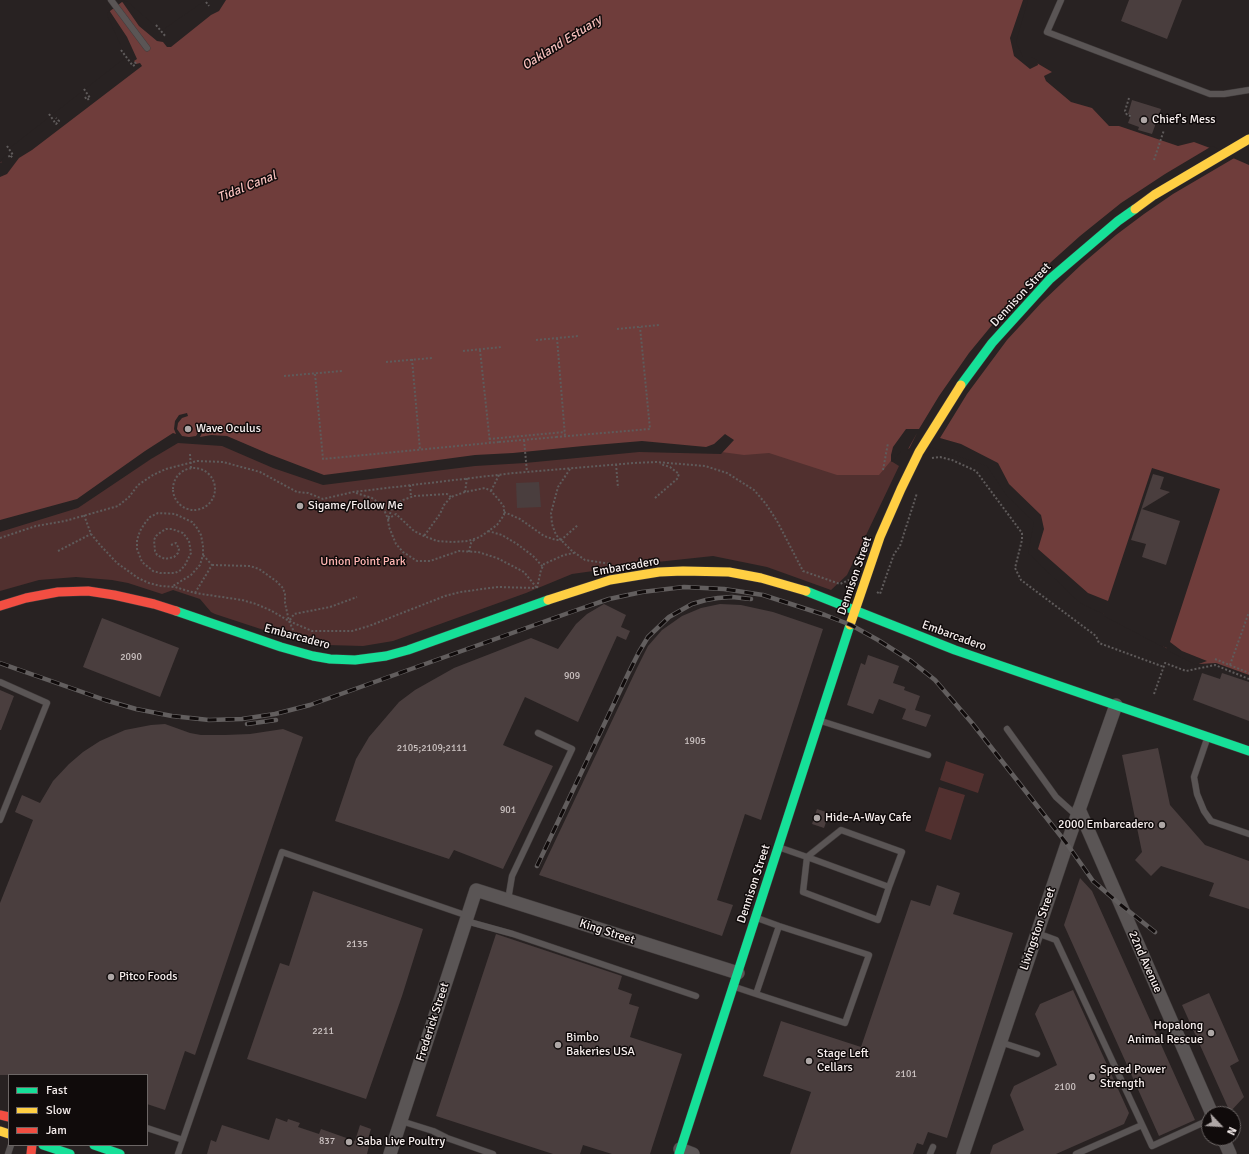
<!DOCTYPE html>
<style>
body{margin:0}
#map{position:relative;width:1249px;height:1154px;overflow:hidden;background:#282222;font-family:Signika,sans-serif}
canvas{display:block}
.legend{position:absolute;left:8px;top:1074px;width:140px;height:72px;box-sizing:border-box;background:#100b0b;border:1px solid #6c6665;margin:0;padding:5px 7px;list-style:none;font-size:12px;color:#f6eeed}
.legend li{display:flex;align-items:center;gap:8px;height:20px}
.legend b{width:20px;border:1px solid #6c6665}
.north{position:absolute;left:1201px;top:1106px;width:40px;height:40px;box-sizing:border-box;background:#100b0b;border:1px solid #6c6665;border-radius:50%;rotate:115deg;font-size:11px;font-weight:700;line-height:16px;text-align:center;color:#f6eeed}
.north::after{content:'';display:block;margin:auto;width:14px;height:18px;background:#aea7a6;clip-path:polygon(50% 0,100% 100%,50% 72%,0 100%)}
</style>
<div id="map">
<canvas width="1249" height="1154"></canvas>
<ul class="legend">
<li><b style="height:5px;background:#16e098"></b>Fast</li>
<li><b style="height:5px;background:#ffcf43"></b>Slow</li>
<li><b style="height:5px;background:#f24e42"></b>Jam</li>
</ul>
<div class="north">N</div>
</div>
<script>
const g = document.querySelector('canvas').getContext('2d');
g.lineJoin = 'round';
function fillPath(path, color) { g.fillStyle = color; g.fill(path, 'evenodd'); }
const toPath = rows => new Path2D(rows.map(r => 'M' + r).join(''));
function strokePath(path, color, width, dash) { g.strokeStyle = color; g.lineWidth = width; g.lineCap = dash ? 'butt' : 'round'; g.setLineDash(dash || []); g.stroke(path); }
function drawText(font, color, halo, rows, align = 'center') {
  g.font = font + ' Signika,sans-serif'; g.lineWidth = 3; g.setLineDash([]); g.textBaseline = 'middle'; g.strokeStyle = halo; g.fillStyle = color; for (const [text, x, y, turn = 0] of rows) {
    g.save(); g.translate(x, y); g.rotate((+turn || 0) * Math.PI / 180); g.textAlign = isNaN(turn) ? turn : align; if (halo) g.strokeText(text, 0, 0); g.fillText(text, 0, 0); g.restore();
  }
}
fillPath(toPath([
 [725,427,891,461,899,466,847,575,831,590,767,567,713,556,657,562,572,574,526,593,393,641,363,646,327,645,285,637,215,614,211,612,200,599,173,590,162,594,128,583,112,580,76,577,39,580,0,591,0,530,178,441],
 [946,761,984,774,978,793,940,780],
 [939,787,965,795,951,840,925,831]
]), '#51302f');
fillPath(toPath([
 [209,0,1026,0,1014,42,1022,60,1030,59,1052,72,1044,76,1046,81,1071,102,1092,108,1109,126,1119,126,1178,146,1194,142,1210,148,1249,165,1249,675,1216,663,1199,664,1179,655,1081,601,1030,552,1036,522,988,464,930,445,900,450,879,475,837,475,769,453,744,455,714,451,639,450,474,464,323,483,223,444,178,441,78,506,0,530,0,163,129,58,109,14,110,11,122,2,126,3,161,33]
]), '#6f3d3b');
fillPath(toPath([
 [121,0,128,2,161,31,206,0,226,0,219,11,211,15,171,47,167,47,163,42,157,41,139,26],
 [1023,0,1028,0,1016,42,1023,57,1031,57,1037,60,1038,65,1030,69,1014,56,1010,38],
 [109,10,127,37,137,59,134,61,136,64,140,63,142,66,32,150,19,158,7,174,0,177,0,163,2,162,1,160,10,152,11,147,126,57,107,15],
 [1212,146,1236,157,1173,194,1144,214,1116,235,1082,264,1042,302,1007,340,967,394,940,438,961,444,998,463,1009,484,1041,515,1044,529,1038,549,1088,593,1108,601,1152,468,1220,489,1170,642,1182,651,1207,661,1196,665,1167,650,1167,648,1159,645,1104,616,1104,614,1092,609,1079,602,1028,553,1034,522,1007,496,987,466,930,447,908,451,917,433,907,451,901,451,892,462,891,461,891,455,893,447,906,429,919,429,939,396,969,353,997,319,1022,291,1051,262,1080,236,1121,203,1165,174],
 [187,413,188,416,182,418,178,423,177,429,182,436,189,437,196,436,199,431,200,425,204,425,202,433,200,437,211,435,227,436,269,454,324,475,363,470,475,455,513,453,583,446,642,441,706,447,714,444,725,434,734,440,721,454,639,452,525,463,475,466,323,485,273,468,222,446,178,443,151,459,78,508,0,532,0,520,77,499,145,451,173,433,176,434,174,429,175,421,179,415]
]), '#282222');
fillPath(toPath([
 [1129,0,1182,0,1167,39,1121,21],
 [1132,100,1161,109,1152,134,1138,130,1139,127,1128,123,1131,115,1128,114],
 [1153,474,1164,477,1160,489,1170,492,1142,509,1180,521,1166,565,1142,557,1146,544,1131,540],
 [539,482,541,507,517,508,516,483],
 [604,604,626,615,621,627,630,631,626,640,617,636,578,722,525,697,503,745,553,766,503,869,454,850,449,859,335,821,356,759,369,737,399,702,415,690,454,668,531,638,558,649,576,624,587,614],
 [720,604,741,605,773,612,823,629,761,820,745,814,717,900,733,905,722,936,539,875,637,668,648,646,662,630,682,616,701,608],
 [102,618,179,648,160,697,83,667],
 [868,655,899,666,893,683,905,687,904,690,920,696,915,710,931,715,926,727,902,719,906,709,879,699,873,714,847,705,861,663,865,665],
 [1202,673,1220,679,1222,673,1249,682,1249,721,1193,700],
 [0,690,14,696,1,730,0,730],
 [165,724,190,733,201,735,225,735,250,734,283,729,303,737,195,1055,185,1051,165,1110,147,1104,147,1075,0,1075,0,903,33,820,15,812,22,795,40,803,53,781,69,764,83,752,100,741,125,730,151,725],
 [1158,748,1170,805,1205,845,1249,861,1249,909,1209,896,1214,883,1161,866,1151,876,1135,860,1142,852,1122,755],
 [817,809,829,813,824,828,812,824],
 [1080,878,1092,891,1195,1120,1159,1136,1064,925],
 [937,885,960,893,953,914,1013,933,947,1138,928,1132,923,1145,917,1143,913,1154,790,1154,811,1092,763,1076,781,1021,861,1047,911,900,930,906],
 [313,891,423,929,402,996,366,1099,247,1059,280,963,289,966],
 [496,934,622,976,618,989,632,994,629,1004,639,1007,630,1037,682,1054,650,1154,612,1154,583,1145,580,1154,553,1154,436,1116],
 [1073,990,1129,1113,1124,1124,1056,1154,990,1154,993,1145,1024,1130,1010,1095,1014,1086,1057,1065,1035,1014,1040,1004],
 [1209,993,1239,1061,1230,1066,1244,1097,1230,1112,1182,1005],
 [276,1118,287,1122,288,1119,300,1123,298,1127,319,1134,321,1129,355,1141,360,1125,371,1129,366,1145,369,1146,367,1154,207,1154,211,1140,216,1142,222,1125,269,1140]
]), '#4a3e3e');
const lane = toPath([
 [111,0,147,48],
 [1061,0,1047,32,1210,94,1224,94,1249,90],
 [0,682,47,703,0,820],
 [821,721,928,755],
 [1007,729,1056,797,1077,816],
 [1207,739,1194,777,1197,794,1204,811,1211,821,1249,834],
 [781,848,807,857,889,887,902,852,841,830,807,857,803,892,878,920,889,887],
 [508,900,512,876,572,749,538,733],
 [757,918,779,926,869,955,845,1023,756,994,779,926],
 [466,921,513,934,696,996],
 [1037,933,1056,940,1152,1146,1209,1120],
 [735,987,756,994],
 [1000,1042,1037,1054],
 [401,1121,433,1131,447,1138,493,1154],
 [147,1128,183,1140],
 [8,1154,11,1145],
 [178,1154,282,852,468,916],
 [930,1154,933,1147],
 [1076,1154,1142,1125]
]);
const street = toPath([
 [1079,809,1212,1114],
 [1223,1138,1230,1154],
 [680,1149,693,1154],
 [390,1154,476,890,738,973],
 [963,1154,1067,844,1116,705]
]);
const fast = toPath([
 [961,385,992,343,1050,279,1118,221,1135,209],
 [806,591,955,650,1249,751],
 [176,611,281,647,313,656,330,659,355,660,386,656,408,650,548,600],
 [43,1145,70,1154],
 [94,1145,120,1154],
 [679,1154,850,625]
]);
const slow = toPath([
 [1135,209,1154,195,1249,139],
 [548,600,610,580,659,572,683,571,729,572,761,578,806,591],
 [850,625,880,537,901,489,919,452,961,385],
 [0,1131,9,1134]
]);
const jam = toPath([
 [0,606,26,598,58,592,88,591,114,595,154,604,176,611],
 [0,1115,9,1117],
 [31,1154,32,1145]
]);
strokePath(lane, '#423d3d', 7);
strokePath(street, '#423d3d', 14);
strokePath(fast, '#423d3d', 10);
strokePath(slow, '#423d3d', 10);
strokePath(jam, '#423d3d', 10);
strokePath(toPath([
 [206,2,209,6],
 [156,25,166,37],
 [121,50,133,66,136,64,134,60],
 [84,89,90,98,87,100,85,97],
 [1129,98,1125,111,1127,115,1131,116],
 [49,114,56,124,59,121,56,118],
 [7,146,13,155,10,158,8,154],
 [1154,160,1164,130],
 [617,329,659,325],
 [557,338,565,436],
 [536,340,579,336],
 [480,350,490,443],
 [463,351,502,347],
 [412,359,420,450],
 [386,362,432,358],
 [315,374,323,459,499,442],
 [284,376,342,371],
 [556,437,650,429,640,327],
 [489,439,565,432],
 [524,440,527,472],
 [499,442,557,437],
 [190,454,191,468],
 [932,458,940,457,952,460,976,471,1022,533,1022,540,1015,568,1021,580,1096,636,1099,643,1164,667],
 [616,464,618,488],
 '173 489a21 21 0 1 1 42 0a21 21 0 1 1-42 0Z',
 [570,469,558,487,551,513,552,524,556,535,571,550,585,560,611,564],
 [883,470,888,443],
 [410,485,411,497],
 [491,491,499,475],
 [465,492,467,478],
 [356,493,372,498,382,505,388,519,396,514,414,531,424,536,437,541,452,542,468,541,480,537,497,525,504,515,504,507,499,500,491,491,485,488,465,492,451,497,444,505,440,514,424,536],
 [451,497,447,494,414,496,403,500,393,506,388,519,389,527,396,544,403,552,417,561,430,561,459,551,478,552,497,558,524,572,537,588],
 [655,498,677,479,679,474,670,467,660,464],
 [504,512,520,519,544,536,556,540,561,540,578,525],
 [84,515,91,534,101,546,117,563,138,578,149,583,161,586,175,587,195,593,242,600,256,604,272,611,289,621,312,631,352,631,369,626,445,596,460,592,498,587,535,588],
 [488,531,502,535,517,544,533,556,543,567],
 [0,538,36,526,65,521,118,506,129,497,138,485,153,475,166,469,197,461,223,462,260,472,297,492,308,493,323,499,353,492,514,473,634,463,656,462,705,466,727,473,754,490,766,504,777,521,803,571,840,584,849,580],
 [171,545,176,543,179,549,178,553,174,557,165,559,157,555,155,551,154,540,156,536,161,532,166,529,172,529,183,533,189,541,191,553,185,565,181,570,175,573,160,573,153,571,142,562,137,549,137,540,140,531,145,523,150,517,158,513,175,514,192,522,197,528,201,535,203,546,203,555,200,565,191,575,173,586],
 [58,551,91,534],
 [469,552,471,543,475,539],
 [212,565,250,566,259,569,276,581,283,588,285,594,285,603,289,621,295,634],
 [537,588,541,570,544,564,564,555,574,553],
 [877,592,880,594,894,554,900,546,917,493],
 [195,593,212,565,203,555],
 [290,620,294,614,330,607,357,597],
 [1215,659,1249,673],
 [1230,665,1249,612],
 [1154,694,1165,663,1186,671,1215,665,1249,679]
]), '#5f5b5b', 2, [2, 2]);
strokePath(lane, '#5a5555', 6);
strokePath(street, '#5a5555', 13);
strokePath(fast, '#16e098', 9);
strokePath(slow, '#ffcf43', 9);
strokePath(jam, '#f24e42', 9);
const rail = toPath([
 [0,663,105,700,136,709,172,716,209,720,242,719,275,714,310,705,574,611,609,599,642,592,684,587,724,589,763,595,825,615,851,625,878,640,911,661,935,680,972,723,1067,844,1093,881,1121,905,1155,932],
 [247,724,276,720],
 [537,866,628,674,639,652,648,637,669,617,692,604,706,600,718,598,732,597,751,599]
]);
strokePath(rail, '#625e5e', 4.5);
strokePath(rail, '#100b0b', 3, [9]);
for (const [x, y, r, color] of [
 [1144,120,4,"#aea7a6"],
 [188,429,4,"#aea7a6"],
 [300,506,4,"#aea7a6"],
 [817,818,4,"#aea7a6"],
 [1162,825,4,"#aea7a6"],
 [111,977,4,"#aea7a6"],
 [1211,1033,4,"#aea7a6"],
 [558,1045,4,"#aea7a6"],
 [809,1061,4,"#aea7a6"],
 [1092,1077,4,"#aea7a6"],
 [349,1142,4,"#aea7a6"]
]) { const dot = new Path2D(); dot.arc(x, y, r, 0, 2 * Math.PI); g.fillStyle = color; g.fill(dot); strokePath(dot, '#100b0b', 1.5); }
drawText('10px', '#cbc2c1', null, [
 ["2090",131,657],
 ["909",572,676],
 ["1905",695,741],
 ["2105;2109;2111",432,748],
 ["901",508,810],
 ["2135",357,944],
 ["2211",323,1031],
 ["2101",906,1074],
 ["2100",1065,1087],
 ["837",327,1141]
]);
drawText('12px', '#f6eeed', '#100b0b', [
 ["Chief's Mess",1152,120],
 ["Wave Oculus",196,429],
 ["Sigame/Follow Me",308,506],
 ["Hide-A-Way Cafe",825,818],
 ["2000 Embarcadero",1154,825,"right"],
 ["Pitco Foods",119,977],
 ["Hopalong",1203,1026,"right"],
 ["Animal Rescue",1203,1040,"right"],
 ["Bimbo",566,1038],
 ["Bakeries USA",566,1052],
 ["Stage Left",817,1054],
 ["Cellars",817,1068],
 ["Speed Power",1100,1070],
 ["Strength",1100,1084],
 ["Saba Live Poultry",357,1142]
], 'left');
drawText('12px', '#f6eeed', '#100b0b', [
 ["Dennison Street",1021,295,-47],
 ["Embarcadero",626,567,-10],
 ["Dennison Street",855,576,-71],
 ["Embarcadero",954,636,20],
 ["Embarcadero",297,637,15],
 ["Dennison Street",754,884,-72],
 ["Livingston Street",1038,929,-71],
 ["King Street",607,932,18],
 ["22nd Avenue",1145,962,66],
 ["Frederick Street",433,1022,-72]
]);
drawText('12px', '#ffb6b3', '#100b0b', [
 ["Union Point Park",363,562]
]);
drawText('italic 13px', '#f6bfbc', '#100b0b', [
 ["Oakland Estuary",562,43,-32],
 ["Tidal Canal",247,187,-22]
]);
</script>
